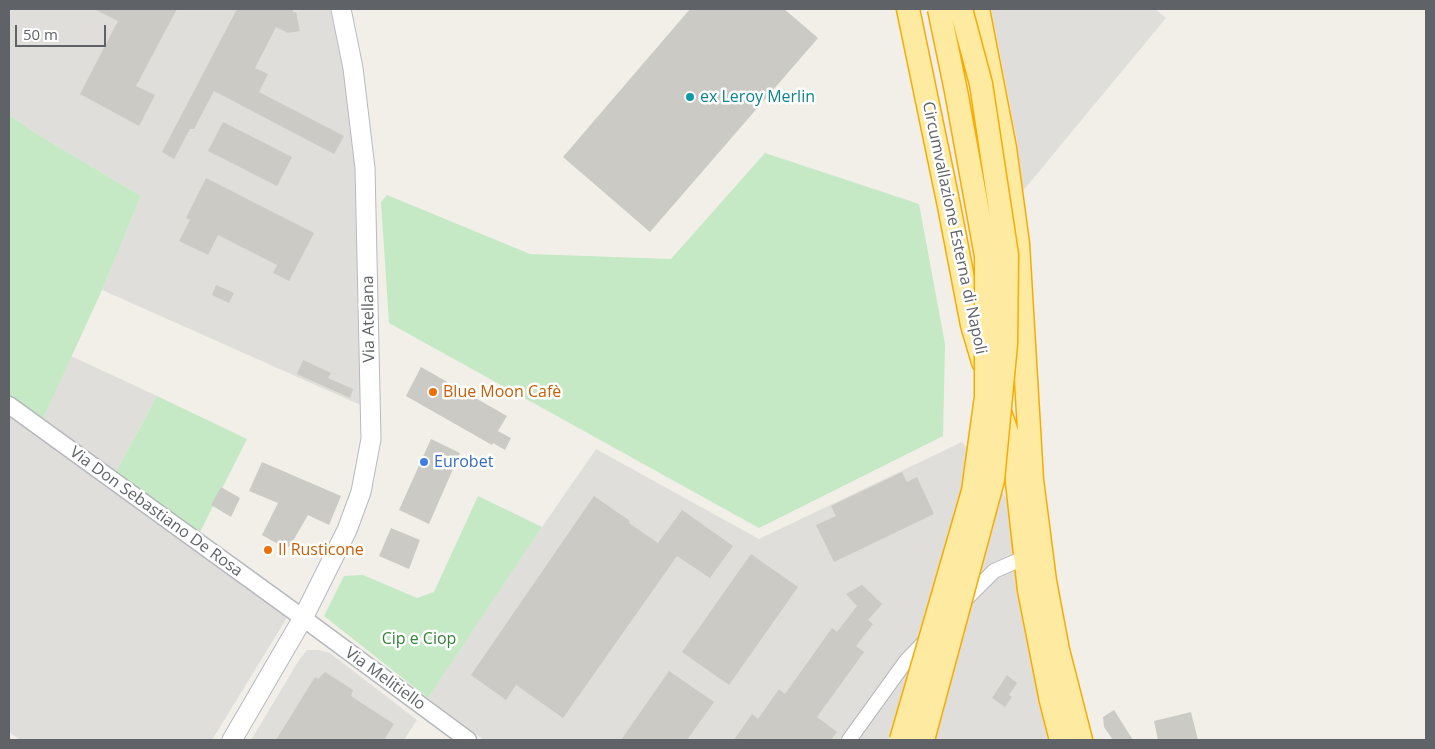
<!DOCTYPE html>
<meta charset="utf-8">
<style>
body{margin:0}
#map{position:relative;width:1435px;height:749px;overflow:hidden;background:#f1efe8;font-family:"Open Sans",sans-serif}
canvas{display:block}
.frame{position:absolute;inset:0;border:10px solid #5f6368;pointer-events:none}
.scale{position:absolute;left:15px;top:25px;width:91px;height:22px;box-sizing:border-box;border:2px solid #5f6368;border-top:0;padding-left:6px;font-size:15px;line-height:18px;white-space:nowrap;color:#5f6368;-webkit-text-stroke:4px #fff;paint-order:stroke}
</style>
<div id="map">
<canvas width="1435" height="749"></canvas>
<div class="frame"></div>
<div class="scale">50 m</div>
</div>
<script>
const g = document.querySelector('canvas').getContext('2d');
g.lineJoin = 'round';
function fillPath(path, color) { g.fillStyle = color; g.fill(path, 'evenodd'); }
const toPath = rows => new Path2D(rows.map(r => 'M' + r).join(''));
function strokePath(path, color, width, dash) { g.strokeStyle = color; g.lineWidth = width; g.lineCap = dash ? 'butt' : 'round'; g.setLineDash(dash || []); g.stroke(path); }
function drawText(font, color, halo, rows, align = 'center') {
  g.font = font + ' "Open Sans",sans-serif'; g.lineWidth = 5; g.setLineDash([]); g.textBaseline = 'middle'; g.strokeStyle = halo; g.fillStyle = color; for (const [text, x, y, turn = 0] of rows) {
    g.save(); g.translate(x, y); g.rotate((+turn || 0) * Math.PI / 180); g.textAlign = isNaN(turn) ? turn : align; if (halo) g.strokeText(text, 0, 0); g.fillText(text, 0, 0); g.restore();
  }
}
fillPath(toPath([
 [9,9,330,9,345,68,358,163,365,407,102,290,141,196,40,136,9,115],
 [991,9,1155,9,1166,18,1022,192,1017,141],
 [71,356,157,396,115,474,42,421],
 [9,415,55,447,288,616,212,740,21,740,9,732],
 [962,442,1008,500,1023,619,1049,740,484,740,428,698,542,527,596,449,759,539],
 [307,650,319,650,330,653,417,720,404,740,251,740,299,660]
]), '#e0deda');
fillPath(toPath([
 [9,115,40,136,141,196,102,290,42,421,9,397],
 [765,153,919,204,945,344,943,436,759,528,389,323,381,202,387,195,530,254,671,259],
 [157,396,247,439,199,534,115,474],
 [478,496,542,527,428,698,324,616,344,576,363,575,417,598,434,592]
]), '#c5e8c5');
fillPath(toPath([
 [94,9,177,9,136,86,155,95,139,126,80,94,118,21],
 [237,9,293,9,293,12,296,12,300,31,288,33,276,27,255,68,268,74,259,92,344,136,334,154,214,91,194,129,190,129,174,159,162,152],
 [690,9,784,9,818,38,650,232,563,157],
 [223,122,292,157,277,186,208,151],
 [206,178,314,233,289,281,273,273,277,265,218,235,208,255,179,241,190,220,186,218],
 [216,285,234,293,229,303,212,295],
 [303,360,331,373,328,378,353,389,350,398,297,374],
 [421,367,507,416,498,431,511,438,505,450,493,443,492,445,406,396],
 [431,439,460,453,429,524,399,510],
 [262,462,341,496,329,525,308,515,290,546,285,548,262,535,278,503,249,491],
 [902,472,907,482,917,477,934,514,834,562,816,525,836,516,831,506],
 [221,487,240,498,231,517,211,505],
 [594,496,630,521,629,523,658,543,682,510,733,546,710,578,677,556,563,718,516,685,506,700,471,675],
 [391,528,420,540,409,569,379,556],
 [751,554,798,587,729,685,682,652],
 [862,585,882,604,868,620,873,624,856,646,864,652,817,717,837,732,831,740,734,740,752,714,758,719,779,689,785,694,832,628,837,632,857,606,846,594],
 [669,671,714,702,687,740,621,740],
 [325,672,353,690,351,696,394,724,384,740,276,740,315,677,318,679],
 [1007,675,1017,683,1009,695,1012,697,1005,707,992,698],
 [1114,710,1133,740,1113,740,1104,727,1103,717],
 [1191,712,1198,740,1158,740,1154,721]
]), '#cccac5');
const minor = toPath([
 [963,602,994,571,1026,557],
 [849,740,906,661,927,639]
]);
const tertiary = toPath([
 [9,405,303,618,468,740]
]);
const secondary = toPath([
 [232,740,303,618,347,530,361,492,371,439,365,168,353,68,341,9]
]);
const trunk = toPath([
 [908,9,949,206,972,325,983,362],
 [978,9,1005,148,1018,244,1032,480,1045,581,1058,650,1081,740],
 [999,409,1009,438,1016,473,1029,590,1051,701,1061,740]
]);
strokePath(minor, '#b5b8bc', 16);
strokePath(tertiary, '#b5b8bc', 19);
strokePath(secondary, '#b6babf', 21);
strokePath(trunk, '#f9ab00', 25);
strokePath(minor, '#fff', 14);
strokePath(tertiary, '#fff', 16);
strokePath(secondary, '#fff', 19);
strokePath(trunk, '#feeaa1', 22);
const trunkBridge = toPath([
 [901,740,973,491,986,397,986,256,956,91,939,9],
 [923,740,993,480,1006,344,1007,255,981,84,961,9]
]);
strokePath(trunkBridge, '#f9ab00', 25, []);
strokePath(trunkBridge, '#feeaa1', 22);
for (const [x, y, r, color] of [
 [690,97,5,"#0f9aa8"],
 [433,392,5,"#e8710a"],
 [424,462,5,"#3f7fe0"],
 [268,550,5,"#e8710a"]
]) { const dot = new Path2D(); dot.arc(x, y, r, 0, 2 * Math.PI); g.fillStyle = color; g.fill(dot); strokePath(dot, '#fff', 2); }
drawText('16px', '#0d838f', '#fff', [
 ["ex Leroy Merlin",700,97]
], 'left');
drawText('16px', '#5f6368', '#fff', [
 ["Circumvallazione Esterna di Napoli",954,228,78],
 ["Via Atellana",369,319,-91],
 ["Via Don Sebastiano De Rosa",156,512,36],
 ["Via Melitiello",385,679,36]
]);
drawText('16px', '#c56008', '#fff', [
 ["Blue Moon Cafè",443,392],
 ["Il Rusticone",278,550]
], 'left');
drawText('16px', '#366cbe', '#fff', [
 ["Eurobet",434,462]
], 'left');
drawText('16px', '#348238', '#fff', [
 ["Cip e Ciop",419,639]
]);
</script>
